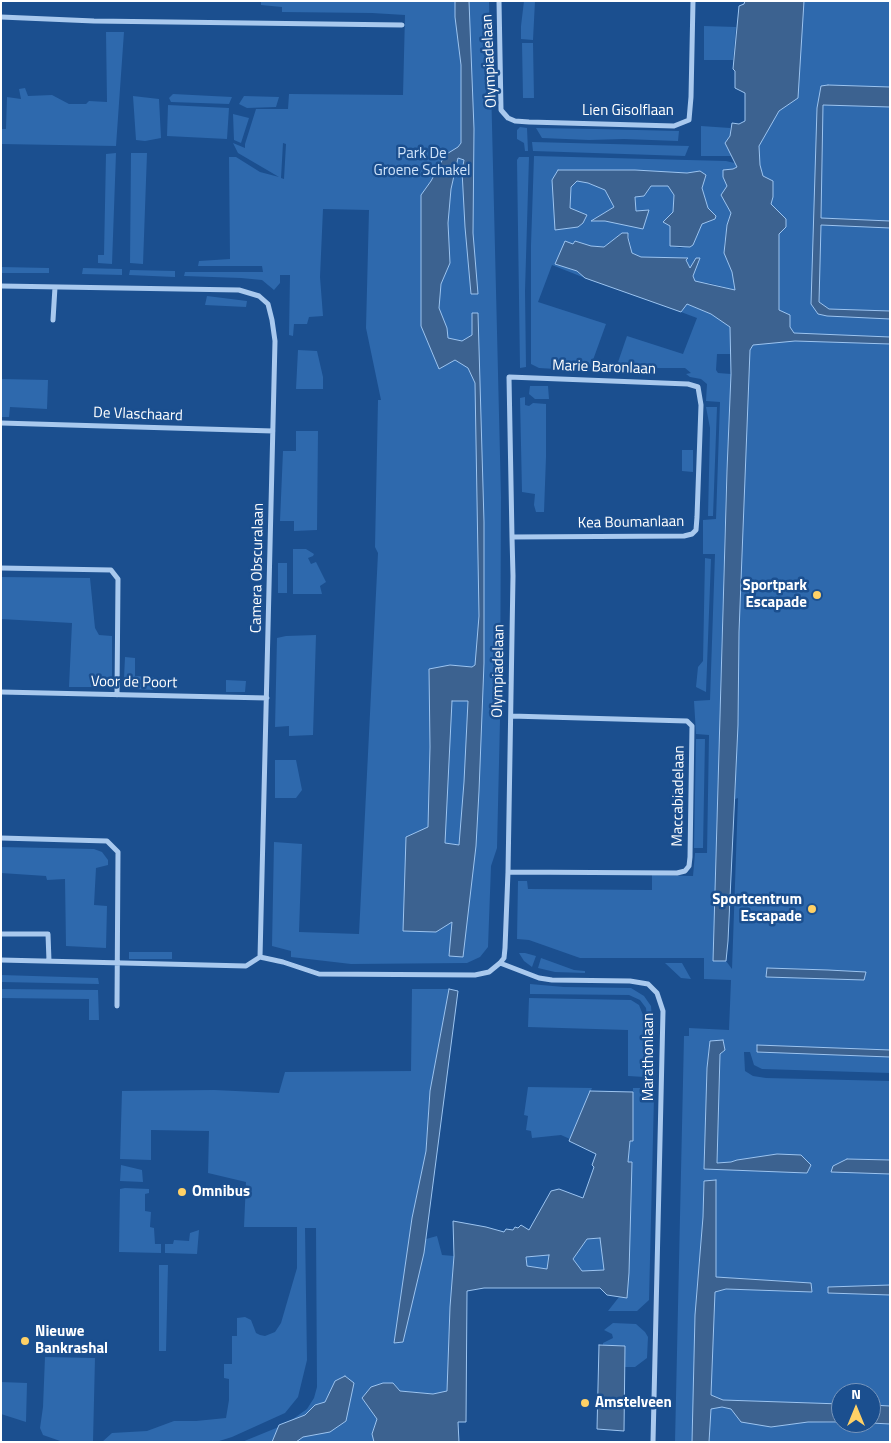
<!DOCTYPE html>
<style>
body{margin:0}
#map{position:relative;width:891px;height:1443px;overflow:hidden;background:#1b4f8f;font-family:"Titillium Web",sans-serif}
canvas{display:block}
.frame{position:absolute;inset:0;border:2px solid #fff;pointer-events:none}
.north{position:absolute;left:831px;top:1383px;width:50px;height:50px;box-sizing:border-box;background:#1b4f8f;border:1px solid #7695bc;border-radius:50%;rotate:0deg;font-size:14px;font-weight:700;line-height:20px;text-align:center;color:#fff}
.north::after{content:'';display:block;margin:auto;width:18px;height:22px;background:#ffd166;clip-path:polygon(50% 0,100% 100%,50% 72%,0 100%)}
</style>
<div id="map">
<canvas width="891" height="1443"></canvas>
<div class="frame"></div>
<div class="north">N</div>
</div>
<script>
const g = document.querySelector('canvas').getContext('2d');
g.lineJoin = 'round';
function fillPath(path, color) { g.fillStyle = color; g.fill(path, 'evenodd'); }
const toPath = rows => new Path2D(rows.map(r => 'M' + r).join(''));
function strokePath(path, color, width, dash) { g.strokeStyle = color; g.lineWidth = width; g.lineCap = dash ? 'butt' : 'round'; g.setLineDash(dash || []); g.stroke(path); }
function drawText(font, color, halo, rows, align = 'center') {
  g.font = font + ' "Titillium Web",sans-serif'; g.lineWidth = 5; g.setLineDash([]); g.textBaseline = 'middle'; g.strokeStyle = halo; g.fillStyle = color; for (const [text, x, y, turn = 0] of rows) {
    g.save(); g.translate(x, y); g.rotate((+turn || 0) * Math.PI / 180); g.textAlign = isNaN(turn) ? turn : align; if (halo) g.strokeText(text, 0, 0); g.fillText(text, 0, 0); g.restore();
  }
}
fillPath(toPath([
 [261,1,489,1,501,497,500,720,497,848,491,866,488,947,480,957,467,963,351,964,291,957,291,951,272,946,274,842,302,844,299,932,359,934,378,553,375,547,378,400,381,400,366,328,369,210,323,209,320,277,323,316,309,317,307,324,294,324,293,336,289,335,290,275,280,275,280,283,274,290,262,280,241,278,184,276,185,272,263,272,262,266,198,266,199,261,230,259,229,157,236,157,260,172,279,177,238,153,233,143,245,148,245,144,256,109,288,109,289,94,403,95,405,15,372,13,282,12,282,7,261,5],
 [283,143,286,144,284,179,281,178],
 [524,1,535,1,533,40,521,39,521,26],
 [762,1,890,1,890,1052,766,1051,890,1057,890,1073,762,1069,754,1065,750,1052,744,1052,745,1071,753,1076,766,1078,890,1081,890,1160,847,1159,831,1172,890,1174,890,1406,871,1405,871,1393,841,1393,841,1404,723,1400,711,1395,715,1292,726,1289,812,1291,810,1283,716,1277,716,1181,704,1181,703,1217,695,1315,692,1442,675,1442,684,1036,689,1036,689,1028,729,1030,731,980,704,979,704,958,580,958,529,940,517,939,518,881,527,881,528,889,652,890,652,875,693,876,695,853,707,853,709,735,696,734,694,701,710,700,715,554,703,554,703,520,716,519,720,402,706,401,707,384,701,379,690,377,686,374,691,373,685,368,616,368,627,336,683,354,697,318,681,312,687,304,711,314,730,326,731,354,717,354,716,370,718,373,731,374,726,485,713,959,726,961,732,969,738,798,735,799,738,725,739,632],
 [723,1040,725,1050,720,1054,717,1163,732,1162,737,1160,777,1154,704,1169,707,1068,710,1042],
 [704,26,736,27,733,60,704,60],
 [106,32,124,32,116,146,1,144,1,129,6,129,7,97,21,99,19,89,25,88,28,96,52,95,69,104,86,104,89,101,107,102],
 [522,43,533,43,534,98,523,98],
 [173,94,232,97,229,104,171,102,169,98],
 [133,96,159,99,161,138,145,141,136,140],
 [244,96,279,97,276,107,247,108,239,104],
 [168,105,229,108,227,139,167,136],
 [233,114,249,118,241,143,234,140],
 [701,126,730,128,731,156,701,156],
 [520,127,527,128,528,151,525,151,524,143,517,139,517,130],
 [536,128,596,129,679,131,678,141,624,139,589,140,542,138],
 [532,142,689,146,685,156,533,151],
 [116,153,112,264,98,263,98,255,104,255,106,154],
 [131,153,147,153,143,264,130,263],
 [534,156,726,161,739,164,736,169,731,213,727,225,724,246,732,272,735,290,709,283,695,282,693,276,699,258,690,268,686,258,641,257,632,253,628,233,622,233,604,247,591,246,575,241,556,264,577,271,585,278,552,265,538,302,606,324,589,371,539,368,531,364,531,245],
 [558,170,687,173,700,171,702,188,708,208,690,246,680,248,670,246,670,226,673,212,674,195,668,186,651,186,644,196,635,197,636,211,649,211,605,221,592,221,614,207,605,190,588,183,577,181,571,187,570,208],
 [519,157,529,157,525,291,526,367,520,368,517,160],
 [1,267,49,268,49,273,1,273],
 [83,268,122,269,122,275,82,274],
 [130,270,175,271,175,277,129,275],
 [207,296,247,301,246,307,205,305],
 [298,350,317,351,323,377,323,389,296,389],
 [1,379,48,380,47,409,10,407,9,417,1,417],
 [530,386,548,386,549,399,535,399,529,394],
 [525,397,525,405,529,406,533,403,546,404,546,457,544,512,536,512,534,505,535,494,522,492,520,398],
 [706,407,717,407,713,516,708,516,710,428],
 [296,431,318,431,317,530,294,531,294,521,280,521,283,451,296,451],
 [682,450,693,450,693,472,682,471],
 [293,549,306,549,314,554,313,556,308,558,311,564,316,562,326,582,320,586,322,594,293,594],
 [705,558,711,559,706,692,696,687,698,667,703,661],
 [278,563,287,563,287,593,278,593],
 [1,577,90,578,95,628,99,635,112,636,112,676,110,684,104,687,69,687,72,623,1,619],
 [316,635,313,735,289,736,289,726,275,727,277,638,286,636],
 [125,657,135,658,135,676,154,677,153,690,135,689,128,685,124,678],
 [226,680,246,681,245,692,226,692],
 [696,739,705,739,703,848,694,848],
 [275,760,296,760,302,790,296,798,275,798],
 [1,847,94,849,102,852,108,860,108,865,96,868,94,905,107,906,106,948,66,946,65,879,47,880,46,876,1,873],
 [129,952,172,952,172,959,129,959],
 [519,953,525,953,536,956,532,967,524,961],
 [541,958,574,970,585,971,585,973,555,972,538,968],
 [665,963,682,963,691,979,681,978],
 [1,975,98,978,99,984,1,982],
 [530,984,564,987,631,988,644,996,651,1006,653,1033,649,1034,646,1008,640,1000,629,995,530,994],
 [1,989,98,990,99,1020,89,1020,89,999,1,998],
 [412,989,449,989,430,1091,426,1151,412,1218,394,1343,424,1253,426,1239,437,1236,442,1255,454,1256,450,1307,447,1392,433,1394,400,1391,362,1398,377,1419,372,1434,374,1442,242,1442,286,1424,307,1409,314,1398,317,1387,316,1228,305,1228,307,1360,298,1397,285,1413,232,1437,216,1442,102,1442,112,1433,147,1431,174,1421,196,1421,226,1418,229,1400,229,1379,224,1378,224,1364,232,1364,232,1336,237,1336,237,1318,245,1317,251,1320,256,1333,260,1335,265,1336,275,1332,281,1323,297,1268,297,1227,244,1227,246,1182,208,1173,209,1131,151,1130,151,1160,120,1159,122,1091,214,1090,279,1093,285,1072,411,1071],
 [529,998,631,1000,639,1005,643,1015,645,1029,645,1077,628,1076,628,1030,528,1027],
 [528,1087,592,1088,570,1139,561,1135,532,1138,531,1131,526,1130,528,1116,524,1115],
 [633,1088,645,1088,654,1096,649,1300,637,1311,608,1311,619,1297,627,1298,632,1162,628,1163,630,1141,633,1141],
 [121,1165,142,1170,143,1182,120,1181],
 [125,1188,149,1189,149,1193,145,1194,145,1211,151,1212,150,1227,154,1228,155,1244,161,1244,161,1253,119,1252,120,1189],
 [199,1230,197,1254,165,1253,165,1244,173,1244,174,1240,189,1241,190,1233],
 [600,1238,604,1270,582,1271,573,1259,587,1239],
 [549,1255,547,1269,527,1266,525,1257],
 [159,1265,168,1265,166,1351,159,1351],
 [613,1323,636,1324,645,1332,648,1337,647,1358,635,1367,625,1367,625,1346,603,1345,603,1343,613,1338,612,1334,604,1330],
 [45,1357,95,1358,93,1442,63,1442,43,1435,40,1428,43,1407],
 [1,1382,27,1383,26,1422,1,1414],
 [722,1407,731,1409,771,1427,808,1422,890,1424,890,1442,709,1442,711,1409]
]), '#2e69ad');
const water = toPath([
 [455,1,469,1,474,129,473,233,478,294,471,294,465,227,462,171,464,160,458,158,451,189,448,223,450,263,441,284,439,308,447,328,448,338,462,341,472,335,472,313,478,313,484,522,484,663,479,791,476,846,463,957,449,956,452,922,436,932,403,931,406,837,428,827,430,747,429,669,450,665,472,667,475,665,479,616,475,383,468,368,455,360,439,369,421,326,421,195,431,181,445,155,458,147,461,143,461,65,455,17,455,1],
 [452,701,468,701,464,782,459,845,445,843,452,701],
 [745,1,804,1,798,98,779,111,759,146,760,165,763,176,773,181,773,197,771,204,786,219,786,227,779,234,779,310,790,315,790,327,794,333,890,337,890,344,795,341,753,345,750,350,739,632,738,725,728,941,726,961,713,961,727,470,731,374,730,327,711,314,687,304,681,312,585,278,577,271,555,264,565,241,573,244,575,241,591,246,604,247,622,233,628,233,628,238,632,253,641,257,688,258,686,260,690,268,696,258,700,258,693,276,695,281,735,290,732,272,724,253,727,225,731,213,721,195,727,186,723,177,723,170,733,169,737,167,725,143,730,136,732,123,739,124,745,121,745,93,735,88,735,71,733,69,739,6,744,4,745,1],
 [828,85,890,87,890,107,823,105,821,218,890,221,890,228,821,225,819,302,829,309,890,311,890,319,827,316,818,314,811,304,817,108,821,86,828,85],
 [558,170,635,170,687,173,700,171,706,175,702,188,708,208,716,216,715,219,702,224,693,245,690,247,670,246,670,226,663,222,673,212,674,195,668,186,651,186,644,196,635,197,636,211,649,210,643,229,605,221,591,221,614,207,605,190,588,183,577,181,571,187,570,208,587,215,583,223,578,227,555,230,552,180,558,170],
 [767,968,828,970,866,972,864,980,766,977,767,968],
 [449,989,458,991,424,1253,403,1342,394,1343,412,1218,426,1151,430,1091,449,989],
 [723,1040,725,1050,720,1054,717,1163,731,1162,737,1160,777,1154,801,1155,811,1165,807,1173,704,1169,707,1068,710,1041,723,1040],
 [757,1045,890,1050,890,1057,757,1052,757,1045],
 [590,1091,633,1092,633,1141,630,1141,628,1162,632,1162,629,1273,627,1298,607,1295,600,1288,484,1288,467,1291,466,1422,458,1422,459,1442,374,1442,372,1434,377,1419,362,1398,371,1387,383,1383,393,1383,400,1391,433,1394,447,1391,450,1307,454,1256,453,1221,486,1227,504,1232,506,1229,513,1230,515,1227,518,1228,521,1225,529,1230,551,1191,559,1189,583,1198,594,1167,592,1165,596,1154,569,1141,590,1091],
 [600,1238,604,1270,582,1271,573,1259,587,1239,600,1238],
 [549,1255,547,1269,527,1266,526,1257,549,1255],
 [847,1159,890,1160,890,1174,831,1172,833,1166,847,1159],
 [716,1180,716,1277,811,1283,812,1292,726,1289,715,1292,711,1395,723,1400,841,1404,841,1422,808,1422,771,1427,741,1422,731,1409,722,1407,711,1409,709,1442,692,1442,695,1315,703,1217,704,1181,716,1180],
 [890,1285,890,1295,828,1293,828,1287,890,1285],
 [599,1345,625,1346,624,1431,597,1429,599,1345],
 [345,1376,354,1383,346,1421,330,1432,303,1437,296,1442,272,1442,279,1425,305,1415,315,1405,325,1402,335,1381,345,1376],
 [871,1405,890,1406,890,1424,871,1423,871,1405]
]);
fillPath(water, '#3c6290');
strokePath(water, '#9cc4f0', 1);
strokePath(toPath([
 [499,1,501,110,508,118,515,121,529,122,674,126,689,120,691,97,693,1],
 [1,17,94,21,402,25],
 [1,286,239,290,259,296,268,304,272,320,275,341,260,957,246,966,1,960],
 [53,320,55,287],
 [1,423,273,431],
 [1,568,111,570,118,579,117,695],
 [1,692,267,698],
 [1,838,107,841,118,852,117,1006],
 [508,872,677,873,685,871,689,866,690,857,692,726,687,721,511,716],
 [1,934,48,934,49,961],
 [260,957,283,962,319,974,475,975,489,972,500,963,504,958,505,948,508,872,513,576,512,537,509,377,688,384,698,387,701,405,697,517,696,530,692,534,684,536,512,537],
 [500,963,539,978,552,980,630,981,648,984,657,993,663,1011,653,1442]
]), '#a9c9ee', 5);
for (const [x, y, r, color] of [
 [817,595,5,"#ffd166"],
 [812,909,5,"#ffd166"],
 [182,1192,5,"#ffd166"],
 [25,1341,5,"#ffd166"],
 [585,1403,5,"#ffd166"]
]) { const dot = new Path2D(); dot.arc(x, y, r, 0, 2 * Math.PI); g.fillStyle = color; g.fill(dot); strokePath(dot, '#1b4f8f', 2); }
drawText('15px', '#fff', '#1b4f8f', [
 ["Olympiadelaan",490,61,-93],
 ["Lien Gisolflaan",628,111],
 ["Marie Baronlaan",604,368,2],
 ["De Vlaschaard",138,415,2],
 ["Kea Boumanlaan",631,523,-1],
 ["Camera Obscuralaan",258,568,-89],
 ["Olympiadelaan",499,671,-89],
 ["Voor de Poort",134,683,1],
 ["Maccabiadelaan",679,796,-89],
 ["Marathonlaan",649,1057,-90]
]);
drawText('15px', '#cfe3fa', '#1b4f8f', [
 ["Park De",422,154],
 ["Groene Schakel",422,171]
]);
drawText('bold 15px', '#fff', '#1b4f8f', [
 ["Sportpark",807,586,"right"],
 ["Escapade",807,603,"right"],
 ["Sportcentrum",802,900,"right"],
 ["Escapade",802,917,"right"],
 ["Omnibus",192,1192],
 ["Nieuwe",35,1332],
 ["Bankrashal",35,1349],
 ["Amstelveen",595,1403]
], 'left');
</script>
